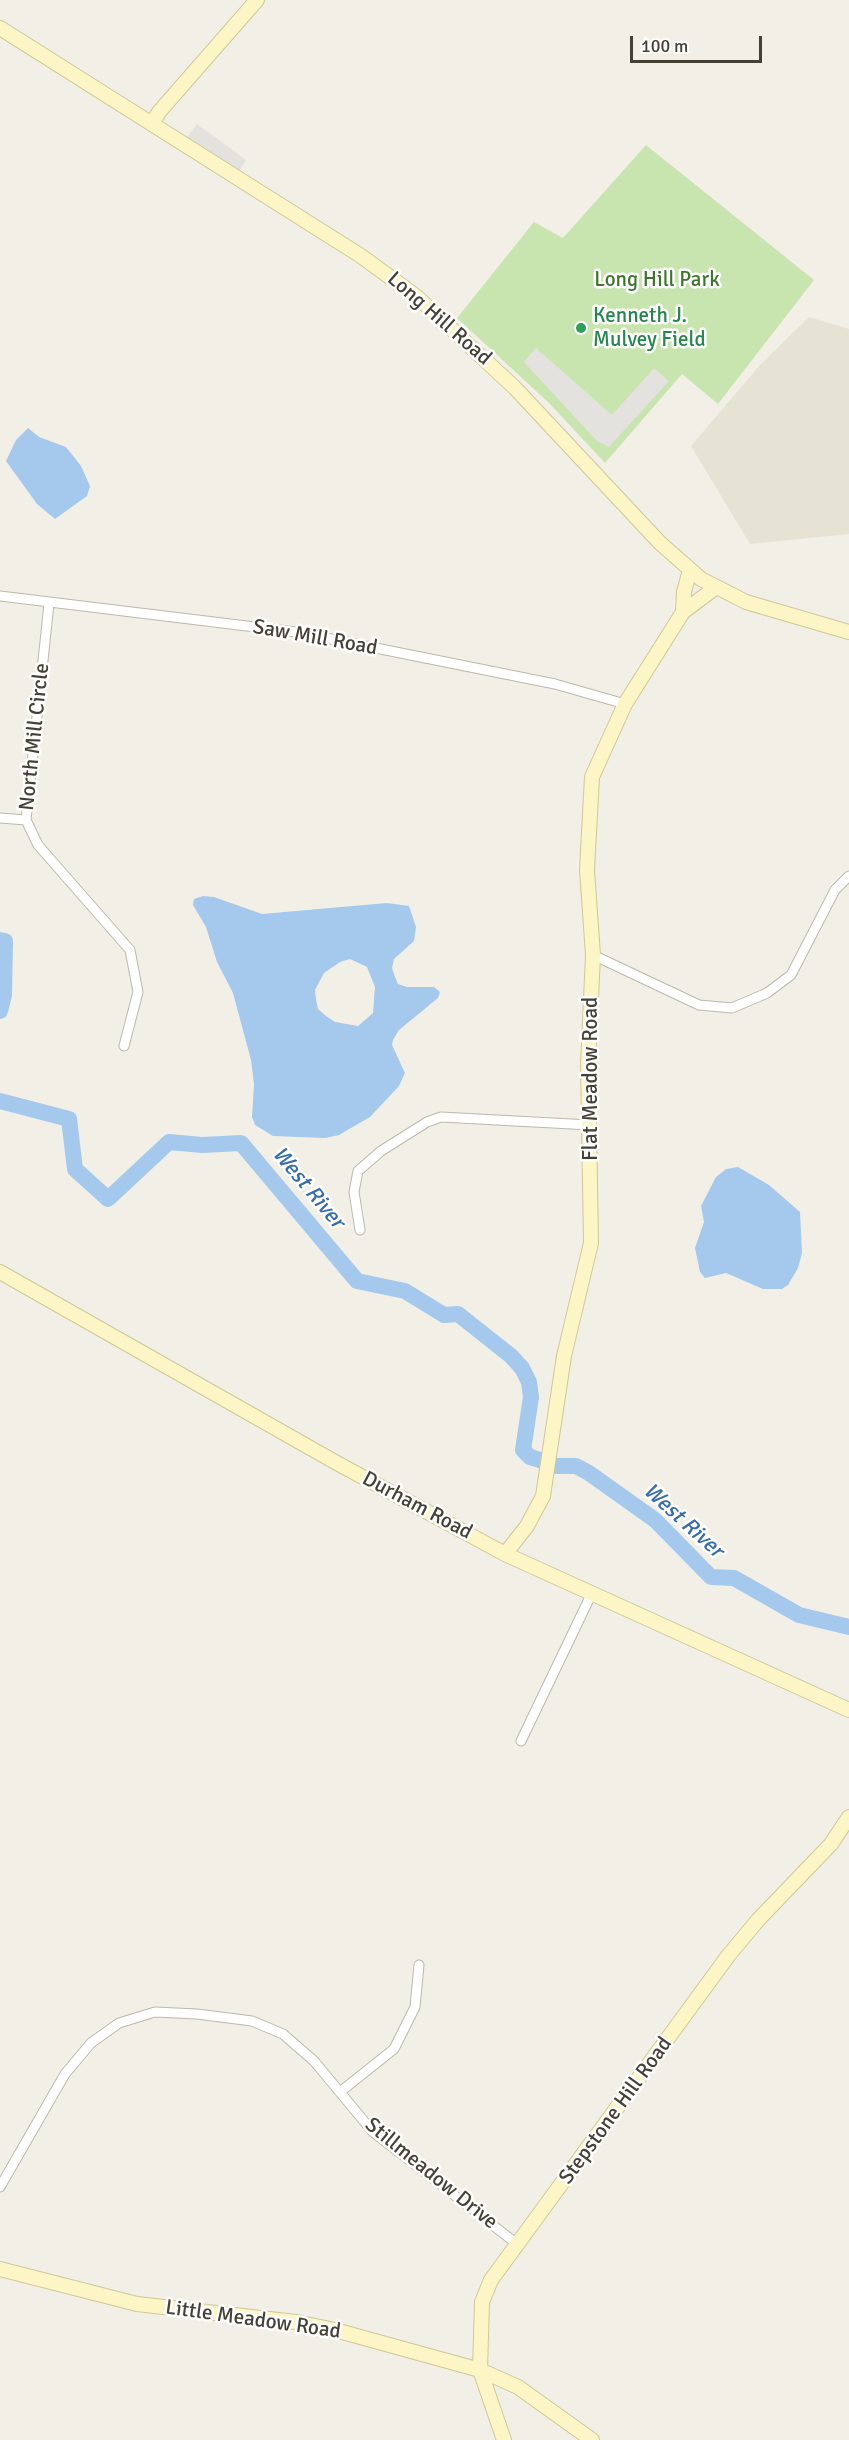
<!DOCTYPE html>
<style>
body{margin:0}
#map{position:relative;width:849px;height:2440px;overflow:hidden;background:#f2f0e6;font-family:Signika,sans-serif}
canvas{display:block}
.scale{position:absolute;left:630px;top:36px;width:132px;height:27px;box-sizing:border-box;border:3px solid #454036;border-top:0;padding-left:8px;font-size:18px;line-height:21px;white-space:nowrap;color:#454036;-webkit-text-stroke:4px #fff;paint-order:stroke}
</style>
<div id="map">
<canvas width="849" height="2440"></canvas>
<div class="scale">100 m</div>
</div>
<script>
const g = document.querySelector('canvas').getContext('2d');
g.lineJoin = 'round';
function fillPath(path, color) { g.fillStyle = color; g.fill(path, 'evenodd'); }
const toPath = rows => new Path2D(rows.map(r => 'M' + r).join(''));
function strokePath(path, color, width, dash) { g.strokeStyle = color; g.lineWidth = width; g.lineCap = dash ? 'butt' : 'round'; g.setLineDash(dash || []); g.stroke(path); }
function drawText(font, color, halo, rows, align = 'center') {
  g.font = font + ' Signika,sans-serif'; g.lineWidth = 5; g.setLineDash([]); g.textBaseline = 'middle'; g.strokeStyle = halo; g.fillStyle = color; for (const [text, x, y, turn = 0] of rows) {
    g.save(); g.translate(x, y); g.rotate((+turn || 0) * Math.PI / 180); g.textAlign = isNaN(turn) ? turn : align; if (halo) g.strokeText(text, 0, 0); g.fillText(text, 0, 0); g.restore();
  }
}
fillPath(toPath([
 [809,317,849,329,849,534,750,544,691,446,760,365]
]), '#e6e2d4');
fillPath(toPath([
 [646,145,814,280,718,404,682,374,605,463,549,403,457,318,534,222,563,238]
]), '#c8e5b0');
fillPath(toPath([
 [197,124,246,160,238,173,186,139],
 [536,348,612,415,654,368,669,381,609,447,597,441,524,362]
]), '#e3e2de');
fillPath(toPath([
 [28,428,39,437,66,447,81,466,90,486,87,496,55,519,37,504,6,461,16,440],
 [203,896,214,897,262,914,387,903,409,906,416,927,414,941,394,959,392,968,395,977,398,984,407,987,434,987,440,992,438,998,399,1030,393,1040,392,1045,405,1073,399,1086,370,1117,339,1135,325,1138,273,1136,255,1125,252,1117,254,1084,251,1060,233,993,217,962,206,927,193,905,194,899],
 [350,959,367,967,375,987,373,1013,358,1026,335,1022,326,1016,318,1009,316,999,315,990,324,973,340,962],
 [738,1167,769,1185,800,1212,802,1253,798,1268,788,1285,782,1289,763,1289,726,1273,705,1278,700,1272,695,1248,704,1222,701,1206,716,1177,726,1169]
]), '#a5c8ed');
strokePath(toPath([
 [0,940,5,941,4,995,0,1011],
 [0,1101,69,1119,75,1169,108,1199,169,1142,202,1145,241,1143,357,1281,405,1291,444,1315,458,1314,511,1356,522,1368,529,1382,531,1397,523,1450,530,1457,540,1460],
 [557,1466,576,1466,589,1473,655,1520,711,1577,734,1578,799,1615,849,1627]
]), '#a5c8ed', 16);
const street = toPath([
 [0,596,296,632,555,684,625,704],
 [49,604,26,820,38,845,130,950,138,992,124,1046],
 [0,818,26,820],
 [593,955,699,1005,732,1008,767,993,791,975,835,890,849,876],
 [360,1230,354,1192,358,1171,381,1151,427,1122,441,1117,590,1125],
 [521,1741,591,1595],
 [340,2092,394,2049,415,2007,419,1965],
 [0,2187,65,2074,91,2043,119,2023,155,2012,197,2014,252,2021,283,2034,314,2061,373,2132,517,2244]
]);
const secondary = toPath([
 [0,28,361,256,417,297,515,388,660,543,701,579,746,602,849,632],
 [152,124,159,112,257,0],
 [683,612,684,592,690,570],
 [0,1272,335,1462,505,1554,849,1710],
 [505,1554,527,1526,543,1496,564,1356,591,1243,588,1064,593,955,587,870,592,777,625,704,683,612,715,588],
 [0,2269,137,2304,296,2322,335,2330,480,2370,518,2387,592,2440],
 [504,2440,480,2370,482,2302,491,2280,728,1956,758,1920,831,1844,849,1817]
]);
strokePath(street, '#bdb8a9', 11);
strokePath(secondary, '#d0c798', 16);
strokePath(street, '#fff', 9);
strokePath(secondary, '#fcf5c6', 14);
for (const [x, y, r, color] of [
 [581,328,6,"#2e9e5b"]
]) { const dot = new Path2D(); dot.arc(x, y, r, 0, 2 * Math.PI); g.fillStyle = color; g.fill(dot); strokePath(dot, '#fff', 2); }
drawText('21px', '#3f742c', '#fff', [
 ["Long Hill Park",657,280]
]);
drawText('21px', '#27864d', '#fff', [
 ["Kenneth J.",593,316],
 ["Mulvey Field",593,340]
], 'left');
drawText('21px', '#454036', '#fff', [
 ["Long Hill Road",439,319,41],
 ["Saw Mill Road",315,638,10],
 ["North Mill Circle",35,737,-84],
 ["Flat Meadow Road",591,1079,-90],
 ["Durham Road",417,1506,28],
 ["Stepstone Hill Road",616,2111,-54],
 ["Stillmeadow Drive",431,2174,39],
 ["Little Meadow Road",253,2320,8]
]);
drawText('italic 22px', '#346cac', '#fff', [
 ["West River",308,1188,50],
 ["West River",683,1521,42]
]);
</script>
